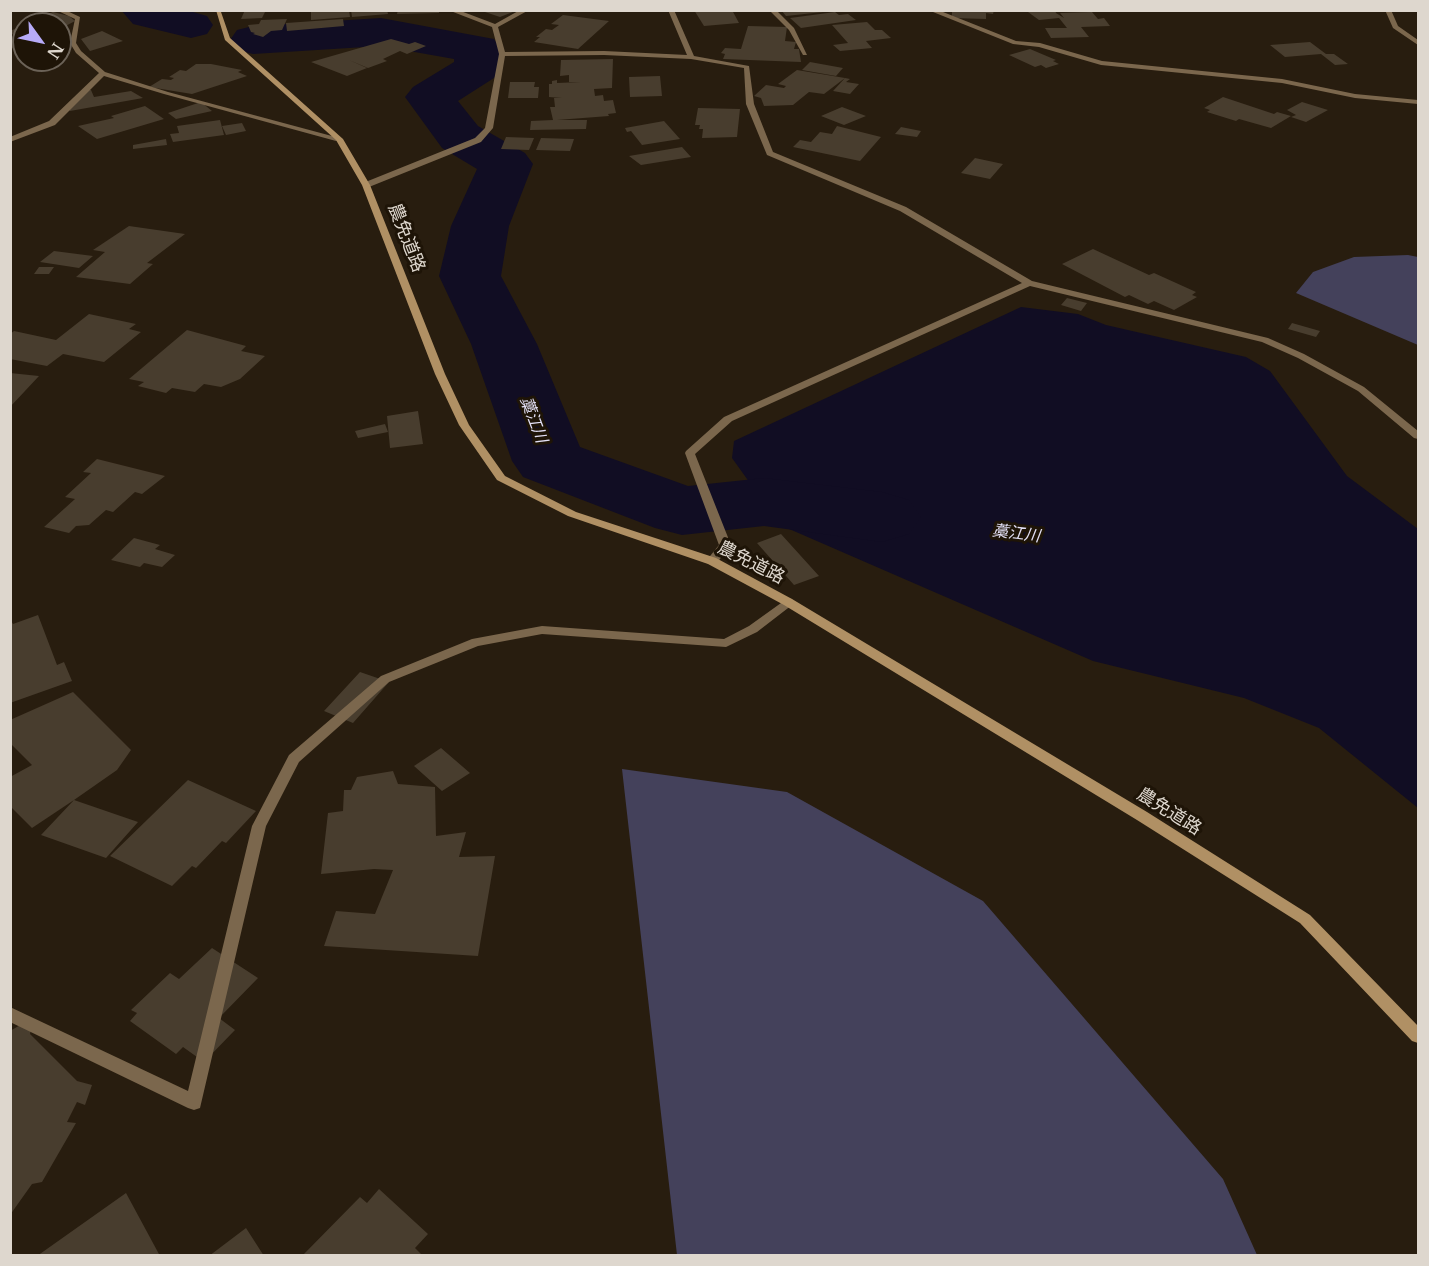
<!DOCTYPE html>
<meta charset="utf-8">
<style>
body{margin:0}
#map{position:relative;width:1429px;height:1266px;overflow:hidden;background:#281d0f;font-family:"Libre Baskerville",serif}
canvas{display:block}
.frame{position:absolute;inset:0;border:12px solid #ded7ce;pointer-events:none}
.north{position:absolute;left:12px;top:12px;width:60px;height:60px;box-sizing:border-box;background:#1e1407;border:2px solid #6b6257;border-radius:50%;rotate:123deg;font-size:16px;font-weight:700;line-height:24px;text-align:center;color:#ded7ce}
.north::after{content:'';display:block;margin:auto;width:21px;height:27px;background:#b7abf8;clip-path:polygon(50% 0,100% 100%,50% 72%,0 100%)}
</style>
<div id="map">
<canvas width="1429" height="1266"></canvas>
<div class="frame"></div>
<div class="north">N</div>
</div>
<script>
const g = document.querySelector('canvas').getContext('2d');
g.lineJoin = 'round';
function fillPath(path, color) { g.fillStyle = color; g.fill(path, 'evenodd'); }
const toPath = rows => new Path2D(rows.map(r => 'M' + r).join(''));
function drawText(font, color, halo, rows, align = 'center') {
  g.font = font + ' "Libre Baskerville","Noto Sans JP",serif'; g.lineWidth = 6; g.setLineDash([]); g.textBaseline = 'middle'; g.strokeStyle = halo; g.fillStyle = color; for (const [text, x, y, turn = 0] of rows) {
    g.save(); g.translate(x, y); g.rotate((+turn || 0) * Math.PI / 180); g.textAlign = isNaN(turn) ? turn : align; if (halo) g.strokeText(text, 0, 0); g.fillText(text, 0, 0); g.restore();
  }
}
fillPath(toPath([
 [1408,255,1418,257,1418,345,1296,293,1313,272,1354,257],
 [622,769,787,792,983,901,1223,1179,1257,1255,677,1255]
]), '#44415b');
fillPath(toPath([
 [1021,307,1078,314,1106,325,1246,357,1270,371,1347,476,1418,529,1418,808,1319,728,1244,698,1093,661,780,525,732,458,734,441]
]), '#110d23');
fillPath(toPath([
 [121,10,186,10,207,16,213,25,207,34,191,38,133,24,121,10],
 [381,18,494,39,501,49,501,68,494,78,458,101,478,126,525,153,533,164,509,226,501,276,537,344,580,447,688,486,764,478,882,492,909,500,921,517,909,534,882,542,764,526,682,535,655,528,523,477,512,461,471,344,439,276,451,226,477,169,442,148,405,97,413,87,454,62,454,59,381,46,253,54,237,50,230,40,237,30,253,26,381,18]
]), '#110d23');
fillPath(toPath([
 [245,10,266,10,262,18,241,19],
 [311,10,349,10,350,17,311,20],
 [351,10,387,10,388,14,352,17],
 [398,10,439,10,439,13,397,14],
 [479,10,518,10,500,17],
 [694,10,732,10,739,23,704,26],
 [781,10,823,10,823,12,786,16],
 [952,10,994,10,993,14,986,13,986,19,952,18],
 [1035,10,1055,10,1056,13,1064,18,1060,13,1092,12,1098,19,1104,18,1110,26,1081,27,1089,37,1051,38,1045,28,1067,28,1059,18,1039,20,1028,12],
 [53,12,69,16,75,21,60,29,60,24,25,24],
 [835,12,839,15,848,14,856,20,801,28,790,18],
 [563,15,609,21,578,49,534,42,540,37,536,37,546,29,552,30,559,25,551,24],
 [287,19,282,30,271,31,263,37,253,34,255,33,251,32,248,25,259,24,261,20],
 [343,19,344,26,287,31,286,23],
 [867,22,875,30,882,30,891,38,866,41,872,48,840,51,833,45,848,43,832,25],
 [24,25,24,43,10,49,10,39,21,36,10,34,10,31],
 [748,26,787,27,785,41,796,42,794,49,799,49,801,62,723,59,725,54,721,53,725,48,741,49],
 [102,31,123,41,90,51,81,39],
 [391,39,409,44,415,42,426,46,407,54,400,51,383,59,387,61,368,68,349,60,367,68,347,76,311,62],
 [1310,42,1326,54,1334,54,1348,64,1335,65,1321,54,1285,57,1270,45],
 [1030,49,1056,60,1053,61,1059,64,1046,68,1041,65,1035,67,1009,55],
 [613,59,612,88,594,89,595,96,603,95,604,101,613,100,616,113,608,114,609,116,557,120,587,120,586,129,530,130,531,121,553,120,550,107,555,107,554,98,562,98,549,97,549,84,552,84,552,81,557,80,557,83,581,82,569,82,569,75,560,76,561,60],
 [810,62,843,68,836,76,802,70],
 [196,64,211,64,242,70,238,72,247,76,192,94,149,87,162,79,171,80,174,78,169,77,180,70,186,71],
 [797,70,845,78,824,94,809,92,793,105,764,106,761,98,754,96,766,85,784,88,786,86,778,84],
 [660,76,662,96,630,97,629,77],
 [845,78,850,79,846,82,859,84,850,94,833,91],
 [510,82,535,82,534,87,539,87,538,98,508,98],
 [87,90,91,90,94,97,131,91,143,98,70,111,66,106],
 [1223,97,1274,114,1277,112,1291,116,1271,128,1239,119,1236,121,1207,112,1210,110,1204,108],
 [201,102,212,111,176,119,168,113],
 [1302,102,1328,110,1306,122,1291,117,1296,115,1287,110],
 [145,106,164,119,97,139,78,126,114,118,111,116],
 [842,107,866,116,844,125,821,116],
 [698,108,740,109,737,137,702,138,703,129,699,129,700,125,695,125],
 [220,120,224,135,173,142,170,134,179,133,177,126],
 [664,121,680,139,642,145,631,131,627,132,625,128],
 [242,123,246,131,226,135,222,126],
 [837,126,881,137,860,161,793,147,800,140,811,142,820,132,832,134],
 [901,127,921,131,917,137,895,134],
 [506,137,534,138,529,150,501,149],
 [541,138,574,139,570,151,536,150],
 [166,139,167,145,133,149,133,145],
 [682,147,691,157,641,165,629,156],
 [975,158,1003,164,990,179,961,173],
 [129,226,185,234,147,263,153,264,130,284,76,277,105,252,93,250],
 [1093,249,1149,275,1154,273,1196,292,1192,295,1197,297,1174,310,1154,301,1148,304,1129,295,1125,297,1062,264],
 [54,251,93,256,79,268,40,262],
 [39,267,54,267,49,274,34,274],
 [1067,298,1087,303,1081,311,1061,305],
 [89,314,136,324,129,329,141,332,104,362,63,354,47,366,10,359,10,334,14,331,56,340],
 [1292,323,1320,331,1316,337,1288,329],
 [187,330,246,346,241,351,265,356,240,379,221,387,204,384,195,392,172,388,166,393,138,386,144,382,129,379],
 [10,373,39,376,10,407],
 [418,411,423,444,390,448,387,416],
 [385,424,388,432,358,438,355,431],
 [97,459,165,476,142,494,135,492,113,512,106,510,89,525,76,526,69,533,44,527,75,499,65,497,91,473,83,472],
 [781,534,819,576,794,585,757,543],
 [134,538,160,545,155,549,175,555,162,567,144,563,140,567,111,560],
 [38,615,57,665,64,662,72,681,10,703,10,619,13,624],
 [360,672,389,682,353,723,324,711],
 [73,692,131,750,117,770,74,800,138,822,106,858,41,835,74,800,32,828,10,806,10,777,32,765,10,743,10,720],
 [441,748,470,773,442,791,414,766],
 [393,771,398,784,435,787,436,836,466,832,459,857,495,856,478,956,324,946,336,911,375,914,393,870,374,869,321,874,328,813,343,811,344,790,351,790,357,777],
 [188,780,256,811,226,843,222,841,196,868,192,866,172,886,110,856],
 [212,948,258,978,219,1018,235,1030,204,1062,183,1047,176,1054,130,1021,137,1013,131,1010,170,973,179,979],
 [22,1024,31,1030,30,1034,77,1081,92,1085,85,1105,77,1102,67,1122,76,1123,42,1182,32,1184,10,1215,10,1031],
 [379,1189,428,1234,415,1248,423,1256,302,1256,360,1197,367,1203],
 [126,1193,160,1256,37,1256],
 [246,1228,264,1256,209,1256]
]), '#483d2e');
fillPath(toPath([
 [56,10,65,10,80,17,76,43,81,51,105,72,168,92,343,139,336,141,164,94,104,76,55,125,10,142,10,137,49,121,99,73,76,53,70,43,75,19,56,10],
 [448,10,458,10,495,24,520,10,529,10,498,27,505,52,604,51,687,55,668,10,674,10,694,56,749,66,754,104,773,152,906,207,1032,281,1268,338,1304,354,1364,387,1418,431,1418,439,1414,438,1358,391,1298,358,1262,342,1030,286,732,421,695,454,731,545,716,564,708,564,706,561,719,545,685,453,686,451,724,417,1022,283,900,211,767,155,746,104,744,68,691,59,604,55,505,56,493,128,481,142,369,187,363,187,363,183,475,138,485,128,499,54,492,27,448,10],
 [769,10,776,10,794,28,807,55,803,55,789,30,769,10],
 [928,10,938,10,1016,41,1040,43,1102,61,1282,79,1355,94,1418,100,1418,104,1355,98,1282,83,1101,65,1039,47,1013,44,928,10],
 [1385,10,1391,10,1398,26,1418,40,1418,45,1393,28,1385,10],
 [788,598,792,599,794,602,792,605,757,632,726,647,542,634,478,646,389,682,299,762,266,826,200,1108,194,1110,188,1108,10,1022,10,1007,188,1091,252,826,289,755,381,676,472,639,542,626,724,639,749,626,788,598]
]), '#7b674d');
fillPath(toPath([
 [216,10,223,10,221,12,230,38,343,139,370,185,445,374,469,425,505,476,576,512,716,558,792,599,1147,812,1310,915,1418,1026,1418,1043,1412,1041,1300,923,1137,820,784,605,708,564,568,516,497,480,459,425,435,374,362,185,336,140,225,40,216,10]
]), '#b09064');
drawText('italic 16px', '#e3e0f6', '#1e1407', [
 ["藁江川",533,420,69],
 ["藁江川",1016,534,7]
]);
drawText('18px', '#ded7ce', '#1e1407', [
 ["農免道路",406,238,69],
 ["農免道路",751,563,27],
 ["農免道路",1169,812,32]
]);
</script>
